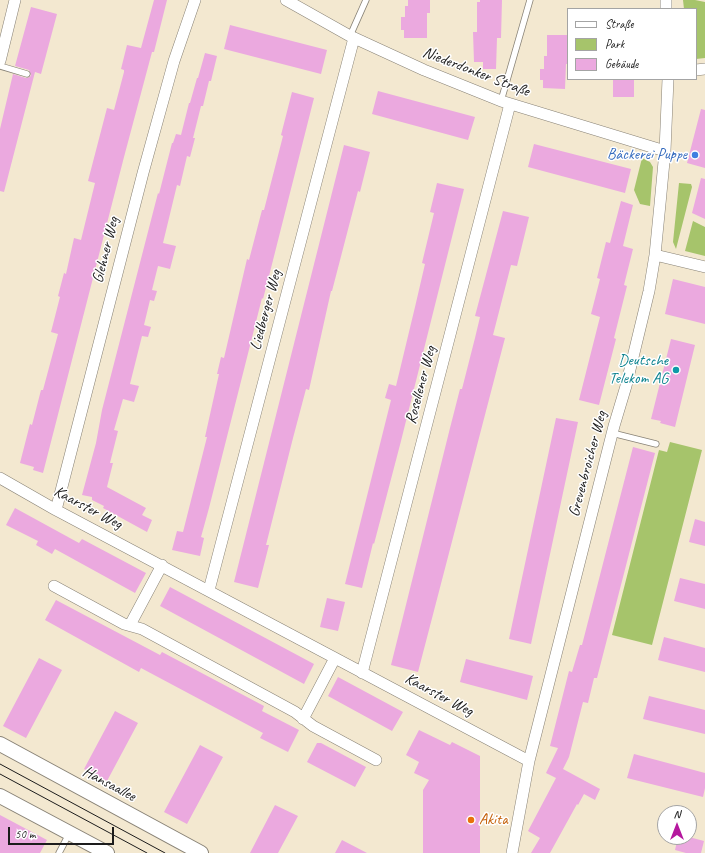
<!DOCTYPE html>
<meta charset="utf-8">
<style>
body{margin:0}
#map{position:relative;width:705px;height:853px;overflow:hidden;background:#f3e8d0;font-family:Caveat,sans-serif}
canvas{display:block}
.legend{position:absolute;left:567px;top:8px;width:130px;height:72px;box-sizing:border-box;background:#fff;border:1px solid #a4a4a4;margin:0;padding:5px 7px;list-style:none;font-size:12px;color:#1c1c1c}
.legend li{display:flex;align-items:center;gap:8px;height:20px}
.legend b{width:20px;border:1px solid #a4a4a4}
.north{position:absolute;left:657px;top:805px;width:40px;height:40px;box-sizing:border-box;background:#fff;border:1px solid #a4a4a4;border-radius:50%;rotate:0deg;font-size:11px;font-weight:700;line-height:16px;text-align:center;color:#1c1c1c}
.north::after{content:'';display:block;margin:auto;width:14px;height:18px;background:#b5179e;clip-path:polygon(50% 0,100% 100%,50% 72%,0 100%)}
.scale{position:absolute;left:8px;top:827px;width:106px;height:18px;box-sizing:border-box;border:2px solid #1c1c1c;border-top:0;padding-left:5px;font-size:12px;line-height:14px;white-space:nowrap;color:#1c1c1c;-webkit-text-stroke:3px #fff;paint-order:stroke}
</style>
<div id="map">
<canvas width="705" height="853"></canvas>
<ul class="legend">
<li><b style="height:5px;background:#fff"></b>Straße</li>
<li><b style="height:11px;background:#a6c46b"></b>Park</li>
<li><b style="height:11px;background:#eba9df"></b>Gebäude</li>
</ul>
<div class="north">N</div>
<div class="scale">50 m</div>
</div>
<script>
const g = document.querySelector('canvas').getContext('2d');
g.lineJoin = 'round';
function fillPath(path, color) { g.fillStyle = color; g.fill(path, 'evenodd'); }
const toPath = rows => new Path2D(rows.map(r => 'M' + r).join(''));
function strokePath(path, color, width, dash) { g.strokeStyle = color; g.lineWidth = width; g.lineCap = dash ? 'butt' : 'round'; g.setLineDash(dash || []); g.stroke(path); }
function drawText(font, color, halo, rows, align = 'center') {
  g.font = font + ' Caveat,sans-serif'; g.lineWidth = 3; g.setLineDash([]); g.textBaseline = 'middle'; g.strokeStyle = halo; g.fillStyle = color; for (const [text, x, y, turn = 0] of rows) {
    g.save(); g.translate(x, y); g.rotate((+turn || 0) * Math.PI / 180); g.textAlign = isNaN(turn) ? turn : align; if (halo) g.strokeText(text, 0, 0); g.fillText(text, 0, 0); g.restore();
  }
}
fillPath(toPath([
 [683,0,695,0,705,2,705,58,696,59,696,9,684,9],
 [642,158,650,162,653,167,650,206,640,204,634,190],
 [679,183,691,184,692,187,676,249,673,242],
 [693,221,705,227,705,256,685,251],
 [670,442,702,450,652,645,612,635,659,450,667,452]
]), '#a6c46b');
fillPath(toPath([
 [154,0,167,0,154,52,152,52,124,157,43,473,33,470,34,467,20,463,30,424,32,425,41,390,43,390,58,334,51,332,60,297,58,296,64,273,66,274,74,238,81,240,95,183,88,181,107,108,114,110,124,72,124,70,121,69,127,45,141,48],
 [408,0,430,0,430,13,427,13,427,38,404,38,404,30,401,30,401,17,405,17,405,6,408,6],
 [480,0,502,0,501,38,497,38,496,69,483,69,483,62,474,62,473,32,477,32,477,2,480,2],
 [31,7,57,14,41,74,35,72,4,192,0,191,0,129,13,74,26,78,30,77,31,75,29,70,15,66],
 [230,25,327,50,321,74,224,49],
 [547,35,568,35,568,64,566,64,565,89,543,88,543,80,540,80,540,69,544,69,544,56,547,56],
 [205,53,217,56,211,81,209,81,203,106,201,106,193,138,195,138,190,157,187,156,180,186,177,185,163,243,176,246,170,269,158,266,152,290,157,291,154,301,150,300,144,325,151,327,148,337,142,336,130,384,139,386,134,402,123,399,114,430,118,431,110,463,113,463,107,487,146,508,142,515,152,520,147,532,103,508,104,506,92,500,92,497,82,495,96,443,102,410,158,193,159,194,172,143,173,143,176,134,181,135,189,103,190,103,197,78,198,78],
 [613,79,634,79,634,97,613,97],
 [378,91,475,117,468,140,372,114],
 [292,92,314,98,269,276,263,299,262,298,209,508,201,537,204,538,200,556,172,550,177,531,183,532,207,437,205,437,219,374,217,374,221,357,224,358,247,259,249,260,262,210,264,210,283,136,281,135],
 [701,109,705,110,705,168,687,163],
 [534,144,631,169,625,193,528,167],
 [344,145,370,152,360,192,358,191,332,291,331,291,309,390,306,389,293,438,266,545,269,545,258,588,234,582],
 [701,178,705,179,705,219,692,213],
 [437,183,464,189,401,441,374,544,373,543,362,588,345,584,391,400,385,398,389,384,396,386,415,307,425,264,422,263,434,213,430,212],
 [621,201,633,205,623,246,633,249,624,285,627,286,614,338,616,339,599,405,579,400,600,317,591,314,600,279,597,278,606,242,610,243],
 [503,211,529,217,517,266,511,265,493,335,505,338,418,672,391,665,450,428,460,389,462,389,475,338,480,317,475,316],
 [673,279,705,287,705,324,665,314],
 [671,339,695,345,675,427,660,423,661,421,651,419],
 [556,418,578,422,531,644,509,639],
 [633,447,655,453,597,678,594,678,588,703,583,702,569,757,563,769,600,789,595,800,584,794,578,805,577,804,550,853,531,853,540,838,528,831,556,778,546,773,558,748,550,746,569,671,572,672,580,645,582,645],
 [15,508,79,543,82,539,146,573,135,593,55,549,52,554,36,545,38,541,6,525],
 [695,519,705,522,705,546,689,542],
 [680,578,705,584,705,609,674,601],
 [170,587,314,664,304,684,160,606],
 [327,598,345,602,338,631,320,627],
 [56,600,160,655,162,652,264,706,262,711,299,730,288,752,260,738,263,733,141,668,139,672,45,620],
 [664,637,705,648,705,672,658,660],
 [39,658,62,670,26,738,3,726],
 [466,659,533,676,527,700,460,682],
 [338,677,403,712,392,731,328,696],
 [649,696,705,710,705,734,643,719],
 [115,711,138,723,107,781,84,769],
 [419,730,450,745,452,742,480,756,480,853,423,853,423,790,429,780,414,773,419,762,406,755],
 [317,743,321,743,366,767,355,787,307,762],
 [200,745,223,757,187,824,164,812],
 [634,754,705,773,705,788,703,797,627,778],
 [275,805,298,816,278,853,250,853],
 [0,815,47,840,40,853,0,853],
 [678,837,689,837,704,841,701,853,686,853,675,850],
 [342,840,367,853,335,853]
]), '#eba9df');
const service = toPath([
 [350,36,366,0],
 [0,66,27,74],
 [501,101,530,0],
 [612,433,656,444],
 [59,853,69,834]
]);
const minor = toPath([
 [286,0,350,36,424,70,501,101,665,151],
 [666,0,666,9],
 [0,61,15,0],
 [696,70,705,69],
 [655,255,705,267],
 [0,478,56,510,529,761],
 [56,510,143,173,174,61,195,0],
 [54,586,124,624,142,629,295,712,313,726,376,760],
 [209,590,354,38],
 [130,625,162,565],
 [362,673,510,104],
 [303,719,335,658],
 [512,853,529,761,614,426,626,386,649,291,655,255,660,204,665,151,668,79]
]);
const tertiary = toPath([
 [0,744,201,853],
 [0,796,107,853]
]);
strokePath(service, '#888276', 7);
strokePath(minor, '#888276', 12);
strokePath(tertiary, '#888276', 16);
strokePath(service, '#fff', 5.5);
strokePath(minor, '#fff', 11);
strokePath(tertiary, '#fff', 14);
strokePath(toPath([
 [0,764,165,853],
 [0,774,147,853]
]), '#1c1c1c', 1);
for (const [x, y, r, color] of [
 [695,155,4,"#3f7fe0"],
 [676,370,4,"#0f9aa8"],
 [471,820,4,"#e8710a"]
]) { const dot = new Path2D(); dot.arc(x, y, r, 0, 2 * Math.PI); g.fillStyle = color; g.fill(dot); strokePath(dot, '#fff', 1.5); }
drawText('16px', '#1c1c1c', '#fff', [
 ["Niederdonker Straße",476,72,21],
 ["Glehner Weg",106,250,-76],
 ["Liedberger Weg",266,310,-75],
 ["Rosellener Weg",421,385,-75],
 ["Grevenbroicher Weg",588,464,-75],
 ["Kaarster Weg",88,508,28],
 ["Kaarster Weg",439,695,28],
 ["Hansaallee",109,784,28]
]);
drawText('16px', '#366cbe', '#fff', [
 ["Bäckerei Puppe",687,155]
], 'right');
drawText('16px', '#0d838f', '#fff', [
 ["Deutsche",668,361],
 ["Telekom AG",668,379]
], 'right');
drawText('16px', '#c56008', '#fff', [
 ["Akita",479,820]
], 'left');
</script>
